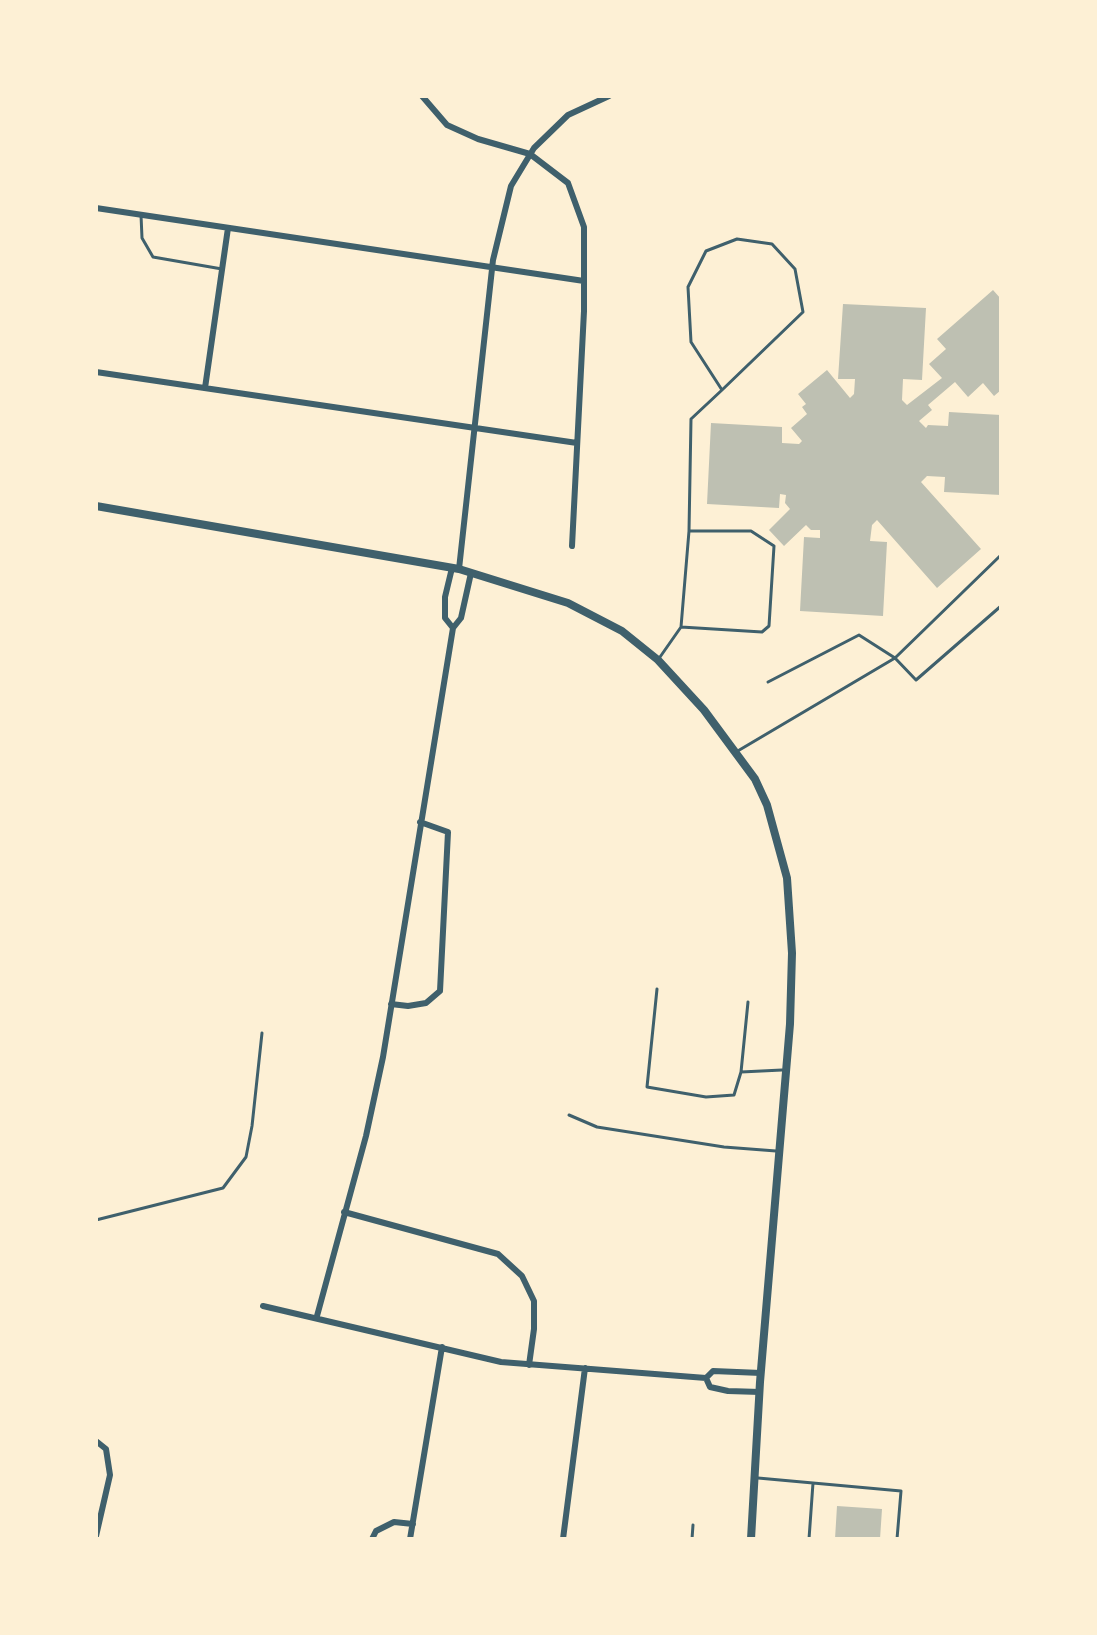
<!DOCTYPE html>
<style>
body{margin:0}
#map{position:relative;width:1097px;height:1635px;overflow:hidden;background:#fdf0d5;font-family:"Space Grotesk",sans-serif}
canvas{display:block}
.frame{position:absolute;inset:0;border:98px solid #fdf0d5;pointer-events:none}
</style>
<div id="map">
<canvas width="1097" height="1635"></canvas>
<div class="frame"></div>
</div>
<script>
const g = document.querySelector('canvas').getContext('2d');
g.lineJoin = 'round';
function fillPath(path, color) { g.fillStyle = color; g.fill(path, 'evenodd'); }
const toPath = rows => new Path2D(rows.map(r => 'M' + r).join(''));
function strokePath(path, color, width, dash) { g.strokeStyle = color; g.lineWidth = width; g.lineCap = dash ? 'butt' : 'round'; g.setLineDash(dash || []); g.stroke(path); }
fillPath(toPath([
 [993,290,1001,299,1001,390,994,396,983,383,968,397,955,382,928,405,932,410,919,421,926,428,928,425,948,426,949,412,1001,415,1001,495,944,492,945,477,927,476,921,482,981,549,937,588,877,520,872,525,870,541,887,542,883,616,800,611,804,537,820,538,820,530,811,530,806,525,784,546,769,530,790,509,785,503,786,495,780,494,779,508,707,504,711,423,782,427,782,443,799,444,802,441,791,428,807,414,802,407,806,404,798,394,827,370,850,398,854,394,855,379,838,379,843,304,926,308,922,380,903,379,902,400,907,405,942,378,929,364,946,349,937,339],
 [837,1506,882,1509,880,1539,835,1539]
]), '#bec0b2');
strokePath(toPath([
 [141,215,142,238,153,257,222,269],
 [689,531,691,419,722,390,803,312,795,269,772,244,737,239,706,251,688,287,691,342,722,390],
 [660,657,681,627,762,632,769,626,774,546,751,531,689,531,681,627],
 [768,682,859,635,895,658,916,680,1001,606],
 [736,752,895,658,1001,555],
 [657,989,647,1087,706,1097,734,1095,741,1072,782,1070],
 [741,1072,748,1002],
 [569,1115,597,1127,724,1147,776,1151],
 [96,1220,223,1188,246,1157,252,1126,262,1033],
 [758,1478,901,1491,897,1539],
 [692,1539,693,1525],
 [809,1539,813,1483]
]), '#3f606c', 3);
strokePath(toPath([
 [422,96,447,125,478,139,530,154,568,183,584,227,584,311,572,546],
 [96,208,584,281],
 [96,372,577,443],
 [205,388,228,228],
 [452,568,445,597,445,618,453,628],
 [459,569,493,260,511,186,534,148,568,115,609,96],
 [453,628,461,618,471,573],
 [391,1004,408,1006,426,1003,440,991,448,832,420,822],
 [344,1212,498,1254,522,1276,534,1301,534,1329,529,1365],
 [263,1306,501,1362,706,1378],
 [317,1316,366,1136,383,1057,453,628],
 [706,1378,710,1387,728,1391,760,1392],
 [706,1378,713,1371,761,1373],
 [96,1441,106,1449,110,1475,96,1536],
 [372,1539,376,1531,394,1522,413,1524],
 [410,1539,442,1347],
 [563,1539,585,1368]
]), '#3f606c', 6);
strokePath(toPath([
 [96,506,459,569,568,603,622,631,658,660,704,710,755,779,767,805,787,878,792,953,790,1024,760,1382,751,1539]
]), '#3f606c', 8);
</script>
